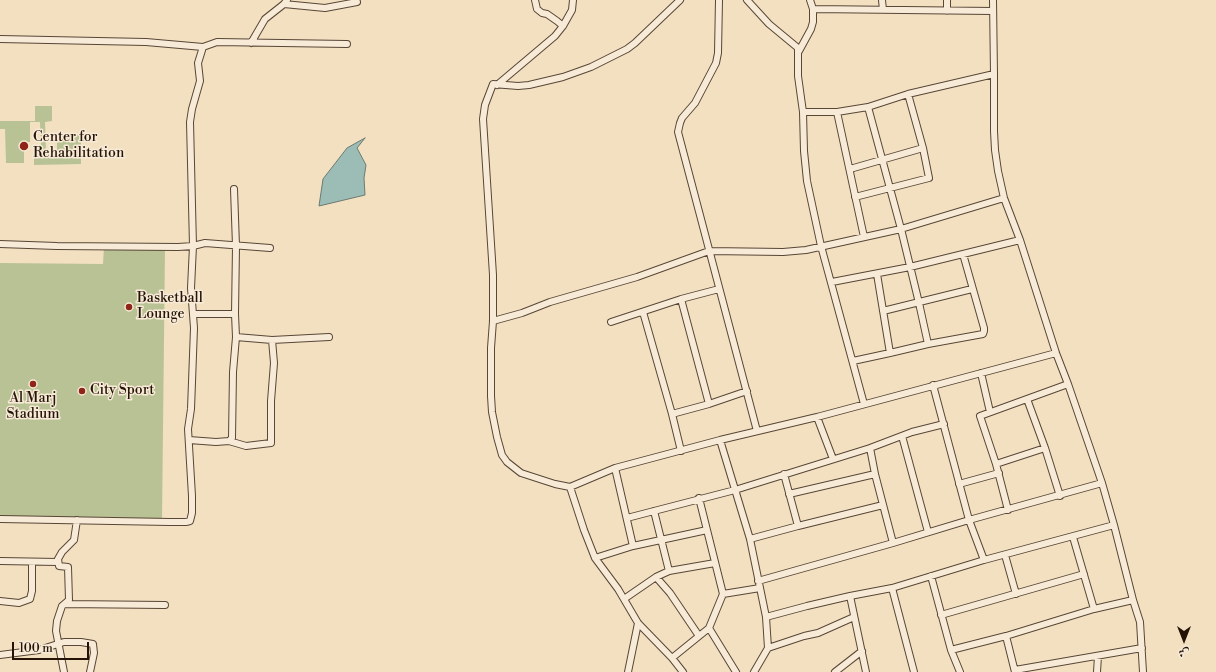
<!DOCTYPE html>
<meta charset="utf-8">
<style>
body{margin:0}
#map{position:relative;width:1216px;height:672px;overflow:hidden;background:#f2e0c1;font-family:"Libre Bodoni",Amiri,serif}
canvas{display:block}
.north{position:absolute;left:1164px;top:620px;width:40px;height:40px;-webkit-text-stroke:3px #f7ebd7;paint-order:stroke;rotate:180deg;font-size:11px;font-weight:700;line-height:16px;text-align:center;color:#251307}
.north::after{content:'';display:block;margin:auto;width:14px;height:18px;background:#251307;clip-path:polygon(50% 0,100% 100%,50% 72%,0 100%)}
.scale{position:absolute;left:12px;top:642px;width:77px;height:18px;box-sizing:border-box;border:2px solid #251307;border-top:0;padding-left:5px;font-size:12px;line-height:14px;white-space:nowrap;color:#251307;-webkit-text-stroke:3px #f7ebd7;paint-order:stroke}
</style>
<div id="map">
<canvas width="1216" height="672"></canvas>
<div class="north">ش</div>
<div class="scale">100 m</div>
</div>
<script>
const g = document.querySelector('canvas').getContext('2d');
g.lineJoin = 'round';
function fillPath(path, color) { g.fillStyle = color; g.fill(path, 'evenodd'); }
const toPath = rows => new Path2D(rows.map(r => 'M' + r).join(''));
function strokePath(path, color, width, dash) { g.strokeStyle = color; g.lineWidth = width; g.lineCap = dash ? 'butt' : 'round'; g.setLineDash(dash || []); g.stroke(path); }
function drawText(font, color, halo, rows, align = 'center') {
  g.font = font + ' "Libre Bodoni",serif'; g.lineWidth = 3; g.setLineDash([]); g.textBaseline = 'middle'; g.strokeStyle = halo; g.fillStyle = color; for (const [text, x, y, turn = 0] of rows) {
    g.save(); g.translate(x, y); g.rotate((+turn || 0) * Math.PI / 180); g.textAlign = isNaN(turn) ? turn : align; if (halo) g.strokeText(text, 0, 0); g.fillText(text, 0, 0); g.restore();
  }
}
fillPath(toPath([
 [35,106,52,106,52,121,45,122,46,152,57,151,57,136,81,135,81,164,34,165,34,150,39,150,39,145,41,145,40,122,30,122,30,142,24,142,24,163,6,163,5,129,0,129,0,121,35,121],
 [104,246,165,247,162,520,0,517,0,263,103,264]
]), '#b9c294');
const water = toPath([
 [365,138,357,148,366,165,364,178,365,195,319,206,323,179,347,148,365,138]
]);
fillPath(water, '#9bbdb6');
strokePath(water, '#6c7970', 1);
const street = toPath([
 [535,0,537,9,542,13,547,14,557,21,563,26],
 [680,0,635,43,627,49,591,67,563,77,529,85,518,86,493,84,485,105,483,119,493,275,493,321,491,348,491,396,492,412,497,437,502,455,507,462,521,473,555,484,570,487,615,468,720,440,817,417,1056,353],
 [719,0,718,53,716,63,695,103,682,118,680,123,678,132,757,431],
 [747,0,769,24,798,48,798,76,803,112,804,151,807,181,821,246,864,404],
 [882,0,883,10],
 [993,0,994,74,994,131,995,150,998,171,1004,198,1020,240,1056,353,1068,384,1102,483,1114,525,1133,600,1140,622,1143,672],
 [284,4,325,8,357,2],
 [813,9,993,11],
 [947,11,947,0],
 [0,39,146,42,203,47,217,42,347,44],
 [251,43,265,19,284,4,287,0],
 [799,51,811,29,813,22,813,9,810,0],
 [497,85,555,36,563,26,572,10,573,0],
 [868,107,901,229,919,303,928,344],
 [803,112,837,112,868,107,908,94,994,74],
 [837,112,864,237],
 [850,169,923,148],
 [855,197,929,178,923,148,908,94],
 [0,244,57,246,178,247,193,246,190,122,192,109,200,81,198,63,203,47],
 [877,274,890,353],
 [832,282,910,267,1020,240],
 [681,299,709,404],
 [883,311,972,289],
 [643,312,672,414,681,451],
 [193,314,235,314],
 [493,321,522,313,550,302,637,277,709,251,783,252,806,250,901,229,1004,198],
 [611,322,681,299,719,289],
 [236,337,272,340,329,337],
 [853,361,890,353,928,344,983,334,984,331,984,328,963,254],
 [981,373,990,412],
 [933,385,969,520,984,560],
 [1027,399,1045,448,1060,496],
 [672,414,709,404,747,391],
 [817,417,833,459],
 [902,436,928,532],
 [189,440,216,442,229,441,232,438,233,372,236,337,235,314,236,246,234,189],
 [720,440,750,539,766,617,768,648,754,672],
 [229,441,246,446,271,443,271,401,274,363,272,340],
 [870,448,875,474,893,543],
 [996,464,1045,448],
 [615,468,633,546],
 [784,474,798,526],
 [959,484,999,473],
 [570,487,584,530,595,558,618,589,638,623,672,658,683,672],
 [789,494,875,474],
 [699,498,723,594],
 [1008,510,996,464,980,416,1068,384],
 [654,511,669,571],
 [627,518,735,490,870,448,912,432,944,424],
 [0,519,170,522,186,522,190,521,192,513,192,496,188,429,191,409,194,328,191,288,193,246,205,243,270,248],
 [1073,537,1094,609],
 [750,539,798,526,883,505],
 [1005,555,1016,594],
 [595,558,633,546,707,530],
 [0,561,58,562],
 [931,576,951,650,960,672],
 [656,577,670,593,699,636],
 [758,581,893,543,969,520,1102,483],
 [892,588,914,672],
 [850,596,866,672],
 [624,599,656,577,669,571,715,563],
 [0,601,19,603,30,599,32,591,32,562],
 [65,604,165,605],
 [941,615,1084,574],
 [766,617,807,606,850,596,892,588,984,560,1114,525],
 [709,628,723,594,760,588],
 [1006,636,1015,672],
 [768,648,804,636,818,633,854,617],
 [951,650,1006,636,1094,609,1133,600],
 [0,655,39,650,64,642,81,642,93,644,94,653,90,672],
 [672,658,709,628,736,672],
 [1015,670,1142,648],
 [64,672,56,631,57,621,62,606,69,600,68,567,59,566,58,559,62,552,74,540,77,520],
 [628,672,638,623],
 [835,672,862,651],
 [1097,672,1098,656]
]);
strokePath(street, '#584636', 8);
strokePath(street, '#f7ebd7', 6);
for (const [x, y, r, color] of [
 [24,146,5,"#8f2418"],
 [129,307,4,"#8f2418"],
 [33,384,4,"#8f2418"],
 [82,391,4,"#8f2418"]
]) { const dot = new Path2D(); dot.arc(x, y, r, 0, 2 * Math.PI); g.fillStyle = color; g.fill(dot); strokePath(dot, '#f7ebd7', 1.5); }
drawText('14px', '#251307', '#f7ebd7', [
 ["Center for",33,138],
 ["Rehabilitation",33,154],
 ["Basketball",137,299],
 ["Lounge",137,315],
 ["City Sport",90,391],
 ["Al Marj",33,399,"center"],
 ["Stadium",33,415,"center"]
], 'left');
</script>
